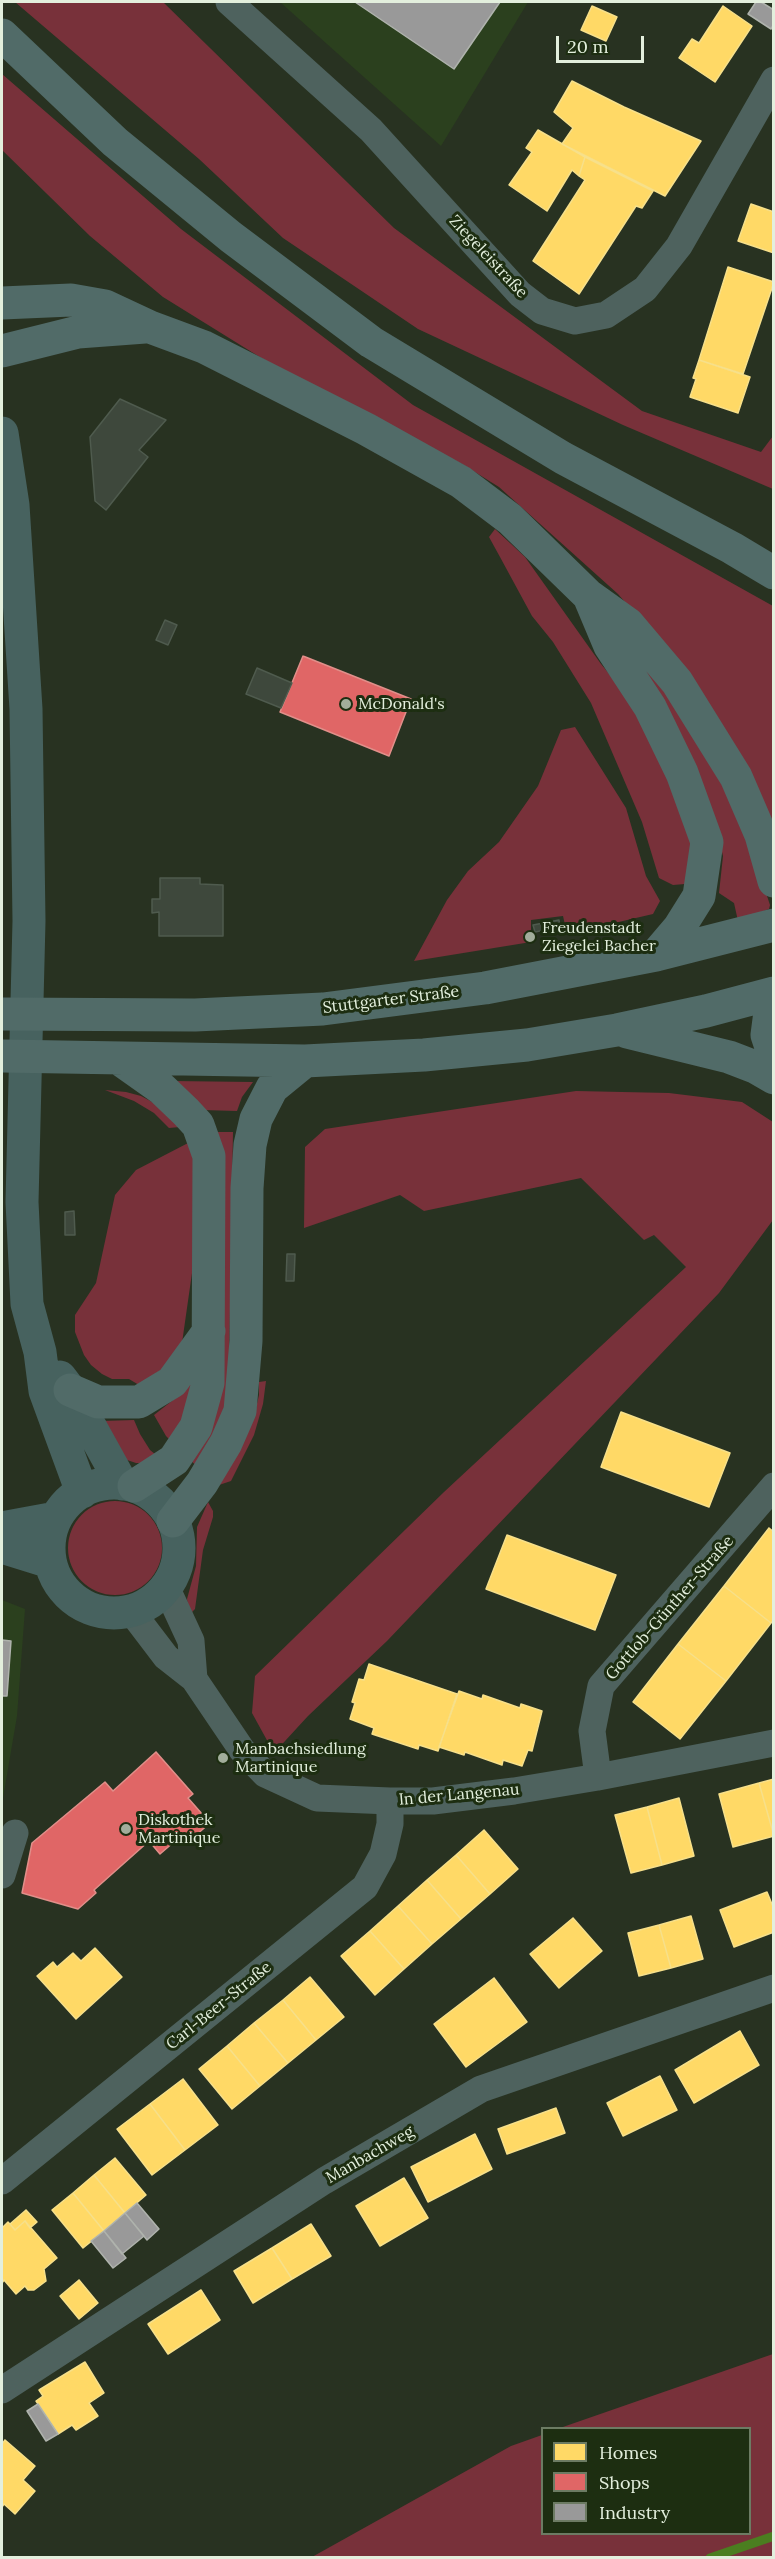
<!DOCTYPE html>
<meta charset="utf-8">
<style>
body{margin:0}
#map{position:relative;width:775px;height:2559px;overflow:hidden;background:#283221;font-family:Lora,serif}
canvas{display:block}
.frame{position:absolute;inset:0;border:3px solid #e3efdd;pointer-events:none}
.legend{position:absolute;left:541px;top:2427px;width:210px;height:108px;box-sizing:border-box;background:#1d2e11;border:2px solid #6c7b63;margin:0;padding:8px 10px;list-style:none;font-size:18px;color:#e3efdd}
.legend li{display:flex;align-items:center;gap:12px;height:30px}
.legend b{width:30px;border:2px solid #6c7b63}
.scale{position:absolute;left:556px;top:36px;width:88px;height:27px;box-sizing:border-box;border:3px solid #e3efdd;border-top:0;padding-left:8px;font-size:18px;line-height:21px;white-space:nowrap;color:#e3efdd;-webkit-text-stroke:4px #1d2e11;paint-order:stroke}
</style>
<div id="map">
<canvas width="775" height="2559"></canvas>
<div class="frame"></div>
<ul class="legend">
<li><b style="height:16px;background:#ffd966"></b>Homes</li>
<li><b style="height:16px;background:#e06666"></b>Shops</li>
<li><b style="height:16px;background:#999"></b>Industry</li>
</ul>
<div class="scale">20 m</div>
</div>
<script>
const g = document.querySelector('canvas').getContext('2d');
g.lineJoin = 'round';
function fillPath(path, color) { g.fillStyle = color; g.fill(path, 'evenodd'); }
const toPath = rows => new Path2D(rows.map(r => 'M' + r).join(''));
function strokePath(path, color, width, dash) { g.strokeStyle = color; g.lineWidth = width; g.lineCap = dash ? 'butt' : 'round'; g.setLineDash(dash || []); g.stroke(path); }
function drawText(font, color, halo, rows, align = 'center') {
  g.font = font + ' Lora,serif'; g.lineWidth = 6; g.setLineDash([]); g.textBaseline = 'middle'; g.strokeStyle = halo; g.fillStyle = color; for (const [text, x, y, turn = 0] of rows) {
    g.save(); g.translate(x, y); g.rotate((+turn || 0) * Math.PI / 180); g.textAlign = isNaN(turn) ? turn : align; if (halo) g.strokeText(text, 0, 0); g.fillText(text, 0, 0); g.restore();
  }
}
fillPath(toPath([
 [280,2,528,2,441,146],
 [2,1600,25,1609,17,1716,2,1804]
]), '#2b401e');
fillPath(toPath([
 [15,2,163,2,394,228,642,411,761,452,773,436,773,489,623,425,418,329,283,238,199,159],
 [2,74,181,229,413,405,773,606,773,824,688,675,618,594,499,487,462,464,292,377,163,297,90,236,2,150],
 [495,529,525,557,601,664,633,703,691,823,693,869,685,884,673,885,659,878,642,822,591,703,553,642,532,616,500,557,489,537],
 [627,640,672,691,744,826,770,905,769,909,738,921,734,903,719,893,723,856,715,823],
 [575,727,626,808,646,876,660,901,653,914,567,934,563,916,531,920,531,942,414,961,447,900,468,871,499,842,538,786,561,730],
 [172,1081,253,1082,242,1097,237,1111,202,1110],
 [105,1090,126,1092,141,1096,156,1104,180,1127,169,1128,154,1113,134,1101],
 [576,1091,669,1093,742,1102,773,1122,773,1220,719,1293,387,1641,308,1716,274,1753,252,1713,255,1676,444,1492,686,1267,654,1235,644,1240,581,1178,424,1211,400,1195,304,1228,305,1147,325,1129],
 [213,1132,233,1132,229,1368,225,1409,199,1468,190,1460],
 [190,1142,195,1159,198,1231,182,1343,174,1361,139,1385,129,1379,112,1379,102,1374,91,1365,84,1355,75,1332,75,1315,96,1283,115,1195,136,1170],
 [194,1379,175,1445,166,1436,154,1415,182,1393],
 [266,1381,263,1404,254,1435,231,1481,219,1485,253,1421,259,1395,259,1382],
 [134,1420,140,1434,150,1450,161,1459,149,1463,136,1463,124,1459,101,1421],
 '68 1548a47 47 0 1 1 94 0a47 47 0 1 1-94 0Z',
 [208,1502,213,1511,213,1517,203,1550,195,1609,189,1615,187,1599,196,1566,197,1527],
 [773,2354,773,2557,312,2557,511,2446,542,2435,542,2534,750,2534,750,2428,560,2428]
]), '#78313a');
const homes = toPath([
 [592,6,617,17,606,41,581,30,592,6],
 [723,6,752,26,715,82,679,58,692,39,699,43,723,6],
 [572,81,624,107,701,141,665,196,562,144,573,128,554,112,572,81],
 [538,130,585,157,579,176,572,170,547,211,509,185,532,152,526,148,538,130],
 [585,157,653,191,642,208,636,206,579,294,533,261,585,180,579,176,585,157],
 [751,204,774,212,774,253,738,241,751,204],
 [728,267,774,282,743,374,699,360,728,267],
 [699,360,750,377,738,413,690,397,696,379,693,378,699,360],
 [621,1412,730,1453,709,1507,601,1467,621,1412],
 [769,1528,774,1532,774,1620,771,1623,724,1586,769,1528],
 [507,1535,616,1575,595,1630,486,1589,507,1535],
 [724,1586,771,1623,726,1681,678,1644,724,1586],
 [678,1644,726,1681,680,1739,633,1702,678,1644],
 [369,1664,457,1694,438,1751,419,1745,418,1749,372,1734,374,1728,350,1719,355,1703,352,1702,359,1679,364,1680,369,1664],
 [459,1691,482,1699,483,1695,520,1708,521,1704,542,1711,532,1751,528,1750,522,1766,503,1760,502,1765,465,1752,464,1755,439,1747,459,1691],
 [774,1779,774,1836,759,1783,774,1779],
 [759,1783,774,1836,733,1847,719,1794,759,1783],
 [679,1798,694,1856,662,1865,647,1807,679,1798],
 [647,1807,662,1865,631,1873,615,1815,647,1807],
 [484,1830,518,1869,490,1894,456,1855,484,1830],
 [456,1855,490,1894,461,1919,427,1880,456,1855],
 [427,1880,461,1919,432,1944,398,1906,427,1880],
 [767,1892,774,1909,774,1932,734,1947,720,1910,767,1892],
 [398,1906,432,1944,404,1969,370,1931,398,1906],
 [691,1916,703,1959,671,1968,659,1925,691,1916],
 [573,1918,602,1951,559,1988,530,1954,573,1918],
 [659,1925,671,1968,639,1976,628,1933,659,1925],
 [370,1931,404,1969,375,1995,341,1956,370,1931],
 [95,1948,122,1977,76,2019,37,1976,53,1962,57,1967,73,1953,81,1961,95,1948],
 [310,1977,344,2017,316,2040,283,2000,310,1977],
 [494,1978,527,2022,466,2067,434,2024,494,1978],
 [283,2000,316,2040,288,2063,254,2023,283,2000],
 [254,2023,288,2063,260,2086,227,2046,254,2023],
 [740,2031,759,2065,694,2103,675,2070,740,2031],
 [227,2046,260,2086,232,2109,199,2069,227,2046],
 [660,2076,677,2110,623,2136,607,2103,660,2076],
 [183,2079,218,2125,185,2150,150,2104,183,2079],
 [150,2104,185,2150,152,2175,117,2129,150,2104],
 [556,2108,565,2133,507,2154,498,2129,556,2108],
 [475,2134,492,2169,428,2202,411,2167,475,2134],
 [115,2158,146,2195,125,2213,94,2175,115,2158],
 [94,2175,125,2213,104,2231,73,2193,94,2175],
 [404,2178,428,2218,380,2246,356,2206,404,2178],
 [73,2193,104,2231,83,2248,52,2210,73,2193],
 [26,2210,37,2222,30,2228,25,2221,15,2230,10,2224,26,2210],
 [25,2221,57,2258,44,2269,46,2281,34,2290,28,2290,25,2286,16,2294,4,2280,2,2283,2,2228,8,2222,15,2230,25,2221],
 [311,2224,331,2256,292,2279,272,2248,311,2224],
 [272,2248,292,2279,253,2303,234,2271,272,2248],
 [79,2280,98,2303,79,2319,60,2296,79,2280],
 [201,2290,220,2320,168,2354,148,2324,201,2290],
 [85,2362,104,2393,89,2403,98,2416,76,2430,72,2425,58,2434,36,2401,43,2396,39,2390,85,2362],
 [5,2440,35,2466,23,2480,35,2491,15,2514,4,2504,2,2507,2,2444,5,2440]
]);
fillPath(homes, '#ffd966');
strokePath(homes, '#f7e08a', 1.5);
const shops = toPath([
 [303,656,411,699,389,756,280,712,303,656],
 [156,1752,193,1794,188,1798,210,1823,188,1842,182,1835,160,1854,149,1841,94,1890,96,1893,78,1909,22,1893,32,1843,105,1782,113,1791,156,1752]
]);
fillPath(shops, '#e06666');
strokePath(shops, '#e18f8a', 1.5);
const industry = toPath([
 [355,2,500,2,454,69,355,2],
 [756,2,761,2,774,10,774,24,771,29,748,14,756,2],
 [2,1640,11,1641,7,1696,2,1696,2,1640],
 [137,2203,159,2229,147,2240,125,2213,137,2203],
 [125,2213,144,2236,122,2254,104,2231,125,2213],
 [104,2231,126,2258,113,2268,91,2241,104,2231],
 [38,2404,58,2434,46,2441,27,2411,38,2404]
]);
fillPath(industry, '#999');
strokePath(industry, '#afb3ad', 1.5);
strokePath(toPath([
 [710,2558,774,2536]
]), '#4b7e20', 9);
const building = toPath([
 [120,399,166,420,139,450,148,457,106,510,95,501,90,437,120,399],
 [165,620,177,625,168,645,156,640,165,620],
 [257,668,292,683,281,708,246,694,257,668],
 [160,878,200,878,200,884,223,885,223,936,159,936,159,912,152,913,152,899,160,899,160,878],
 [559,920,560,927,535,932,533,925,559,920],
 [74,1211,75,1235,65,1235,65,1212,74,1211],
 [287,1254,295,1254,294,1281,286,1281,287,1254]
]);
fillPath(building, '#3e483c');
strokePath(building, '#4f5b4e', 1.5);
strokePath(toPath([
 [229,2,371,130,520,294,542,311,575,321,606,315,645,289,679,246,774,80],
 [166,1587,191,1641,194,1679],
 [131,1611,166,1657,194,1679,242,1750,265,1774,317,1798,390,1801,433,1801,514,1791,598,1777,774,1743],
 [598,1777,592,1731,601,1686,774,1486],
 [2,1875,15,1833],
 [2,2181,365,1887,383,1854,390,1824,390,1801],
 [2,2390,324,2181,481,2089,774,1988]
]), '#4e625e', 27);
strokePath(toPath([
 [2,433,13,505,26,709,29,921,22,1202,27,1304,40,1352,45,1391,82,1492],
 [60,1377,70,1390,122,1484],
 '49 1548a65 65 0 1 1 130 0a65 65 0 1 1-130 0Z',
 [2,1528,56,1518],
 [2,1547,50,1562]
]), '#47625f', 33);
strokePath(toPath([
 [2,35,115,142,231,237,371,342,563,458,732,548,774,573],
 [2,303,71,300,105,306,150,327,204,347,366,429,461,482,510,519,589,596,628,624,677,682,736,777,761,835,774,881],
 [2,351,78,332,145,327],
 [589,596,610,646,650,707,682,773,707,842,699,896,679,928,656,955],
 [774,1005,770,1012,767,1035,774,1056],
 [2,1014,195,1015,323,1009,485,988,656,955,774,925],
 [627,1032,729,1057,755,1067,774,1078],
 [2,1056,305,1061,424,1055,527,1045,617,1030,706,1011,774,993],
 [121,1060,162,1089,186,1112,198,1125,209,1156,208,1383,196,1427,174,1460,134,1486],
 [70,1390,98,1402,139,1402,172,1382,209,1331],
 [173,1521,202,1483,226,1443,240,1411,246,1341,247,1188,250,1145,256,1119,272,1088,305,1061]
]), '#516b68', 33);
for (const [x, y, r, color] of [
 [346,704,6,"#a2ad9b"],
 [530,937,6,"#a2ad9b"],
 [223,1758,6,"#a2ad9b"],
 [126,1829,6,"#a2ad9b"]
]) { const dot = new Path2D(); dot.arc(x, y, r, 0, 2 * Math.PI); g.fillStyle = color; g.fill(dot); strokePath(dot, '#1d2e11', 2); }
drawText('16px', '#e3efdd', '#1d2e11', [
 ["Ziegeleistraße",488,257,47],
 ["Stuttgarter Straße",391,1000,-7],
 ["Gottlob-Günther-Straße",670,1608,-49],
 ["In der Langenau",459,1795,-5],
 ["Carl-Beer-Straße",219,2006,-39],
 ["Manbachweg",370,2155,-30]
]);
drawText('16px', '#e3efdd', '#1d2e11', [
 ["McDonald's",358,704],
 ["Freudenstadt",542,928],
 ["Ziegelei Bacher",542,946],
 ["Manbachsiedlung",235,1749],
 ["Martinique",235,1767],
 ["Diskothek",138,1820],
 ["Martinique",138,1838]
], 'left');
</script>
